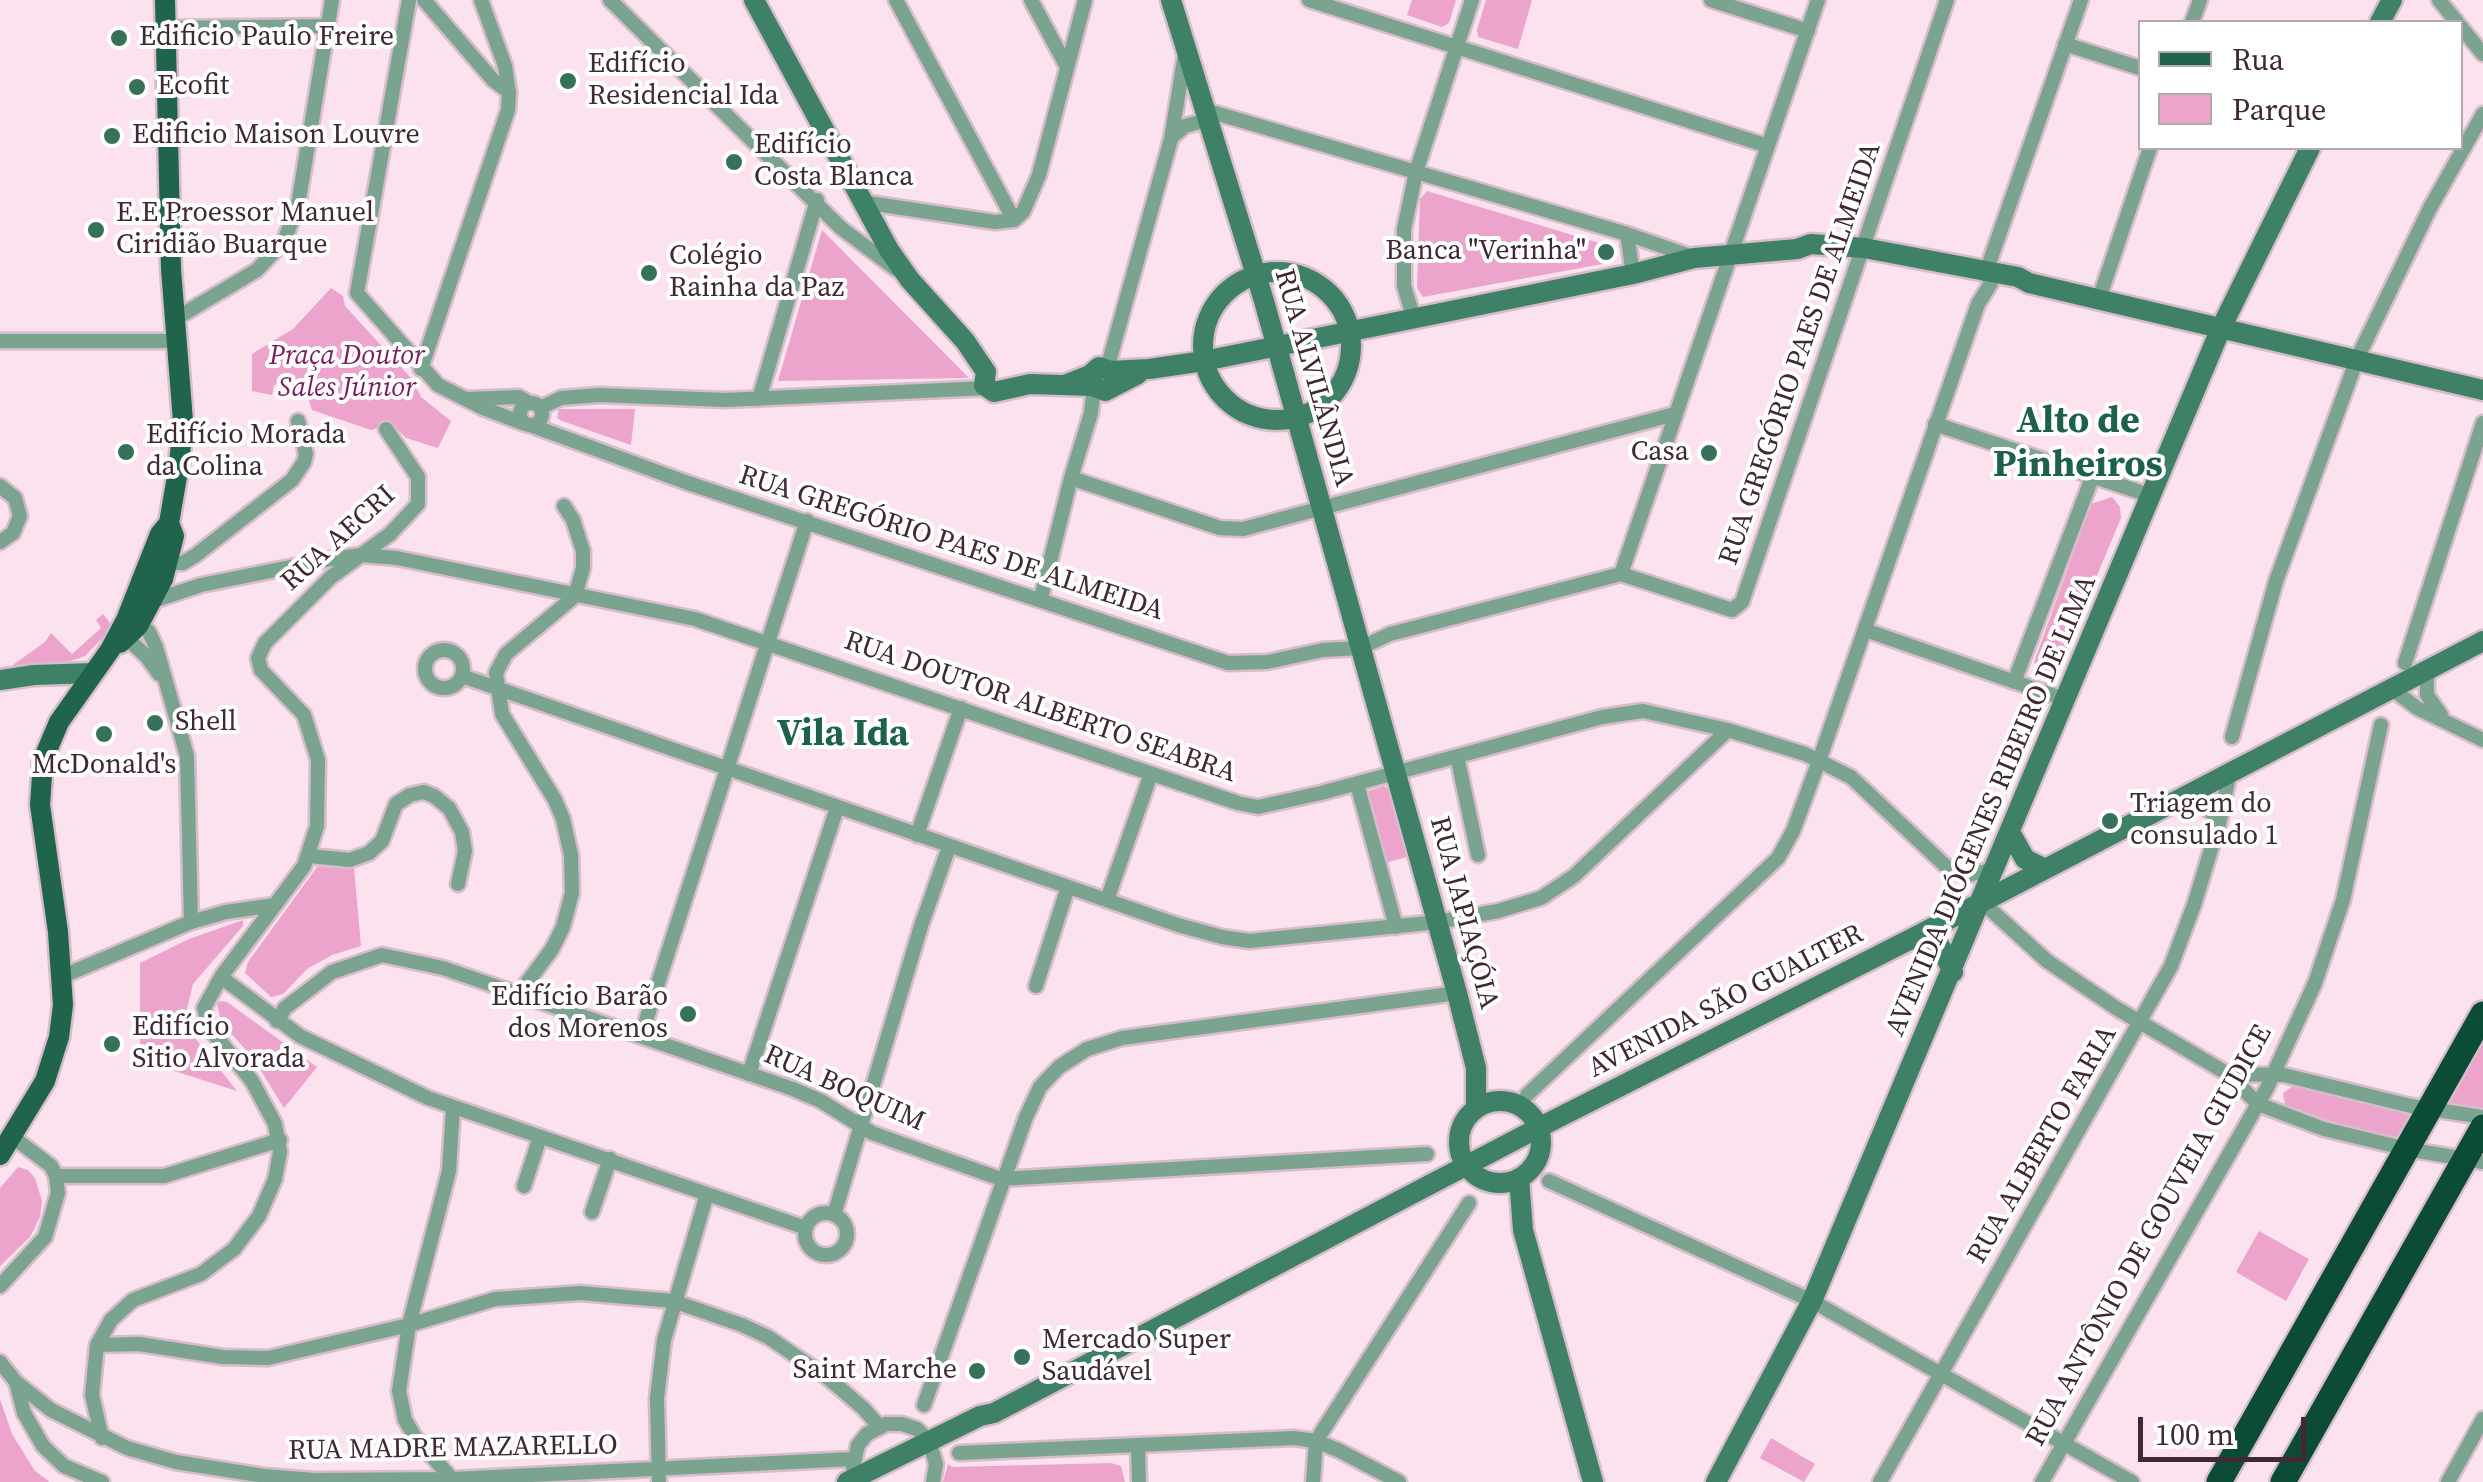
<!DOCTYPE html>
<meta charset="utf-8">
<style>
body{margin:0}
#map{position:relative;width:2483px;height:1482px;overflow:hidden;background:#fce1ef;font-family:"Source Serif 4",serif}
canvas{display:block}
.legend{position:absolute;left:2138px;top:20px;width:325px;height:130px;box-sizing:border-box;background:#fff;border:2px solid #b3a9af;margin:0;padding:12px 18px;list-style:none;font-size:30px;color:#412836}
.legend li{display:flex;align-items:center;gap:20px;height:50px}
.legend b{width:50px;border:2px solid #b3a9af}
.scale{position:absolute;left:2138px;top:1417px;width:168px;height:45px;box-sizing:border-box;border:5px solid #412836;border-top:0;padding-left:12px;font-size:30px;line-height:35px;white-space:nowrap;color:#412836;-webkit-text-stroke:8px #fff;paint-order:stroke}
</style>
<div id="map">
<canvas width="2483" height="1482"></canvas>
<ul class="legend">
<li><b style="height:12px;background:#1f644b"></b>Rua</li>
<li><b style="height:28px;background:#eca4cc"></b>Parque</li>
</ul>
<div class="scale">100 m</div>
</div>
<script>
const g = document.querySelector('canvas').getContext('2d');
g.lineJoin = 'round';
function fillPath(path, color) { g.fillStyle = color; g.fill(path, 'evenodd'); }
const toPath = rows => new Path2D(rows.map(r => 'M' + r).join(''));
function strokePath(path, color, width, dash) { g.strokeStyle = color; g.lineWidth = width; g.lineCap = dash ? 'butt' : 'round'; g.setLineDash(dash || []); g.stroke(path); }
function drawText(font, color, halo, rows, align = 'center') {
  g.font = font + ' "Source Serif 4",serif'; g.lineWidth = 8; g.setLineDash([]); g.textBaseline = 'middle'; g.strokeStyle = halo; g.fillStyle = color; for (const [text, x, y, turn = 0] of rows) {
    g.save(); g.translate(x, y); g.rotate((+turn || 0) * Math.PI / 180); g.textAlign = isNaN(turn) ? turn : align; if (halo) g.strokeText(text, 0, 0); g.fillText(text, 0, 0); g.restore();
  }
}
fillPath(toPath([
 [1412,0,1456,0,1449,23,1442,27,1407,15],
 [1486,0,1532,0,1518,49,1478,37,1477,30],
 [1427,191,1612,247,1617,257,1608,263,1423,297,1417,288,1420,199],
 [822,230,969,378,778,381],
 [331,288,343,296,345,306,411,378,421,397,451,421,438,448,406,438,391,423,371,430,312,410,303,383,297,380,274,385,272,395,252,391,252,354,293,329],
 [559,409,635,409,631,445,562,421,557,418],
 [2112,497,2120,507,2121,518,2057,671,2053,676,2044,677,2034,662,2091,504],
 [103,614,113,627,85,656,71,661,10,667,45,642,51,633,72,654,101,628,96,620],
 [1384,786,1388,789,1407,857,1385,863,1367,795,1369,791],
 [317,867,354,868,361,946,332,955,307,969,283,994,271,997,245,973,248,962],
 [243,920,243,926,193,984,186,1013,192,1034,237,1091,140,1060,140,963,189,939],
 [220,1001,227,1002,317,1067,284,1108,253,1058,221,1022,217,1004],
 [2483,1027,2483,1111,2439,1106],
 [2295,1085,2409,1115,2410,1118,2401,1138,2397,1139,2336,1123,2285,1105,2283,1093],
 [18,1167,28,1170,35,1178,42,1201,40,1217,30,1237,0,1266,0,1188],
 [2259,1231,2309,1259,2286,1301,2236,1272],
 [0,1399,12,1434,35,1471,50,1482,0,1482],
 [1771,1438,1815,1464,1804,1482,1760,1458],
 [1111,1463,1121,1466,1125,1482,943,1482,948,1464,952,1467]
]), '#eca4cc');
const street = toPath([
 [409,0,357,293,438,385,483,408,525,424],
 [424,0,493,80,509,92],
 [610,0,841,228,897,270],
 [896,0,1014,220],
 [1031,0,1067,67],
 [1309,0,1768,146],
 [1711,0,1808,31],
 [2439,0,2457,22],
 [2192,22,2200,0],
 [2460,26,2483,54],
 [166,28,328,26],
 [2065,44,2140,68],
 [1205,110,1627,234,1693,257],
 [1171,138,1185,126,1207,120],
 [862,202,995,222,1014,220,1023,212,1039,175,1085,0],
 [1627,234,1633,274],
 [1985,275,2081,0],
 [2099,299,2150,148],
 [175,319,257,270,284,241,298,205,332,0],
 [1414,319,1404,286,1404,229,1416,172,1472,0],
 [0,341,177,341],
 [421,369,508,110,509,92,505,66,481,0],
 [1107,369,1171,139,1185,54],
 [466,399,519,397,529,403],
 [759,399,817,200],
 '520 414a11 11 0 1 1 22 0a11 11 0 1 1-22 0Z',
 [540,408,561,398,600,395,725,400,987,388],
 [1935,424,2152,496],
 [530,425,688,483,1228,663,1267,662,1323,650,1360,648,1390,634,1621,574,1732,610,1742,602,1947,0],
 [1071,478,1220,528,1243,529,1675,414],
 [0,486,15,498,20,516,13,533,0,542],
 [168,563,183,563,196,555,292,480,304,462,306,454,298,421],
 [1621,574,1818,0],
 [1041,598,1071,478,1091,413,1094,388],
 [147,603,201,585,325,560,361,555,397,558,695,619,1238,803,1258,807,1321,793,1602,717,1643,711,1728,730,1805,754,1851,777,1951,871,1968,875,1996,869],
 [136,621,149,632,156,647,187,756,191,922],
 [1865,630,2067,700],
 [120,632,146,656,159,674],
 '425 669a19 19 0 1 1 38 0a19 19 0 1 1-38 0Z',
 [2405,663,2483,423],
 [2431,668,2427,678,2427,695,2441,715],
 [462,676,1178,925,1222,937,1249,941,1438,922,1498,911,1541,898,1574,876,1728,730],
 [2014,682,2092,478],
 [2392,689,2417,708,2483,740],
 [2232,737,2276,581,2357,359,2430,208,2483,114],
 [1457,756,1478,855],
 [1357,784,1396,927],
 [2188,792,2220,820],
 [917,835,961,708],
 [309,856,350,860,369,853,382,841,396,804,410,795,424,792,434,796,449,808,462,832,465,851,458,884],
 [1107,900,1151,774],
 [1982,902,2047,961,2116,1008,2228,1074,2258,1104,2324,1129,2407,1149,2483,1162],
 [63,976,191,922,226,912,275,905,304,866,317,826,318,760,304,715,261,670,258,658,265,643,331,577,390,534,418,504,418,477,386,429],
 [221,977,300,1036,428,1098,806,1228],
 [1036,986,1068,887],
 [518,995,552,949,563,927,572,893,571,855,563,819,555,800,502,714,496,673,506,654,575,596,583,568,583,551,573,520,564,506],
 [277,1021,285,1008,332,972,382,955,443,968,793,1089,821,1101,872,1133,1001,1179,1427,1154],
 [641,1036,807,521],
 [749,1074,837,808],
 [2228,1074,2284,1075,2411,1106,2483,1117],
 [1527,1095,1778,858,1793,831,1819,761,1978,304,1991,283,1988,271],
 [56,1176,164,1176,280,1140],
 [1549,1181,1812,1301,2132,1482],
 [524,1186,540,1137],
 [592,1212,610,1159],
 '805 1234a21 21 0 1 1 42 0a21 21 0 1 1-42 0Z',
 [834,1215,921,926,949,847],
 [0,1286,45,1237,58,1193,56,1176,51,1166,13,1137],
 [97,1345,111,1320,133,1300,201,1274,234,1249,259,1216,275,1179,280,1152,275,1124,252,1081,210,1029,204,1008,221,977,275,905],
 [0,1362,16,1382,24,1413,43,1446,64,1466,102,1482],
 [16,1382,51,1410,127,1448,176,1462,264,1476,315,1480,452,1479,853,1459],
 [924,1405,1026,1117,1040,1087,1059,1067,1087,1049,1122,1038,1457,993],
 [102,1438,92,1395,97,1345,139,1344,223,1357,268,1358,409,1325,495,1299,580,1293,673,1301,742,1325,768,1337,828,1378,863,1408,879,1426],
 [1138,1446,1139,1482],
 [959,1453,1294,1438,1316,1441,1340,1451,1399,1482],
 [853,1467,858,1445,867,1434,886,1424,902,1424,917,1429,929,1441,936,1464,933,1482],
 [452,1479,415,1437,405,1420,399,1391,409,1325,449,1171,453,1108],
 [659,1482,657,1398,664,1340,707,1194],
 [1313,1482,1316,1441,1469,1203],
 [1880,1482,2171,966,2194,905,2220,820,2230,771],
 [2042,1482,2267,1088,2315,983,2343,900,2381,725],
 [2448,1482,2483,1419]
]);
const secondary = toPath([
 [754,0,889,250,910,280,965,341,986,372],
 [1171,0,1264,301,1457,993,1476,1068,1476,1108],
 [2380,22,2392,0],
 '1203 346a74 74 0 1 1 148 0a74 74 0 1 1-148 0Z',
 [986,372,984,385,994,392,1030,384,1092,386,1105,391,1138,374],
 [1067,384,1090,375,1099,367,1110,371,1149,369,1204,361,1633,274,1694,258,1797,249,1811,244,1864,248,2018,277,2029,283,2483,390],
 [0,680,34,675,93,673],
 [2011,834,2025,859,2045,869],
 [1911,939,1933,942,1941,948,1953,972],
 '1459 1142a41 41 0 1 1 82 0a41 41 0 1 1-82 0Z',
 [1519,1178,1523,1230,1593,1482],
 [847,1482,980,1416,994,1413,1538,1128,1911,939,2483,641],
 [1716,1482,1812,1301,2221,328,2310,148]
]);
const primary = toPath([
 [120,643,138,626,163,579,174,536,169,523],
 [0,1155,45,1081,59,1037,63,1005,58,932,40,805,43,760,59,722,110,650,126,620,160,534,169,523,179,465,183,421,171,269,165,0]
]);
const highway = toPath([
 [2219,1482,2483,1014],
 [2283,1482,2483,1127]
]);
strokePath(street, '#d7bcca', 19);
strokePath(secondary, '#d7bcca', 25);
strokePath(primary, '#d7bcca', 25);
strokePath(highway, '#d7bcca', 30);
strokePath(street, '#7aa390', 14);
strokePath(secondary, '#3e8166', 20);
strokePath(primary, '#1f644b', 20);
strokePath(highway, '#0c4b36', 25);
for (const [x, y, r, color] of [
 [119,38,10,"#377159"],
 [568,81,10,"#377159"],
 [137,87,10,"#377159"],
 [112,136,10,"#377159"],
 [734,162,10,"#377159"],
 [96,230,10,"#377159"],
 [1606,252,10,"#377159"],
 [649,273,10,"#377159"],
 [126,452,10,"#377159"],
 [1709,453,10,"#377159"],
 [155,723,10,"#377159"],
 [104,734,10,"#377159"],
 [2110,821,10,"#377159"],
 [688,1014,10,"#377159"],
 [112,1044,10,"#377159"],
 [1022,1357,10,"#377159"],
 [977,1371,10,"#377159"]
]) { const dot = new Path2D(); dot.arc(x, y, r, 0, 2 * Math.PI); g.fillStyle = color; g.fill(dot); strokePath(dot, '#fff', 4); }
drawText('28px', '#412836', '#fff', [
 ["Edificio Paulo Freire",139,38],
 ["Edifício",588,65],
 ["Residencial Ida",588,97],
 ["Ecofit",157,87],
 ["Edificio Maison Louvre",132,136],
 ["Edifício",754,146],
 ["Costa Blanca",754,178],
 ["E.E Proessor Manuel",116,214],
 ["Ciridião Buarque",116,246],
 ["Banca \"Verinha\"",1586,252,"right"],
 ["Colégio",669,257],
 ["Rainha da Paz",669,289],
 ["Edifício Morada",146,436],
 ["da Colina",146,468],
 ["Casa",1689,453,"right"],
 ["Shell",175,723],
 ["McDonald's",104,766,"center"],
 ["Triagem do",2130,805],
 ["consulado 1",2130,837],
 ["Edifício Barão",668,998,"right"],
 ["dos Morenos",668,1030,"right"],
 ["Edifício",132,1028],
 ["Sitio Alvorada",132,1060],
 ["Mercado Super",1042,1341],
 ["Saudável",1042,1373],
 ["Saint Marche",957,1371,"right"]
], 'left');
drawText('28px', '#412836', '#fff', [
 ["RUA GREGÓRIO PAES DE ALMEIDA",1801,354,-71],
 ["RUA ALVILÂNDIA",1313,378,74],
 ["RUA AECRI",339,539,-42],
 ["RUA GREGÓRIO PAES DE ALMEIDA",951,544,18],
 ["RUA DOUTOR ALBERTO SEABRA",1040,708,19],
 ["AVENIDA DIÓGENES RIBEIRO DE LIMA",1992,806,-67],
 ["RUA JAPIAÇÓIA",1463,913,75],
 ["AVENIDA SÃO GUALTER",1726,1002,-27],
 ["RUA BOQUIM",844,1089,24],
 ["RUA ALBERTO FARIA",2043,1145,-60],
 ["RUA ANTÔNIO DE GOUVEIA GIUDICE",2150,1236,-61],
 ["RUA MADRE MAZARELLO",453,1449,-1]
]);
drawText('italic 28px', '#7f1c5d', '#fff', [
 ["Praça Doutor",347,357],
 ["Sales Júnior",347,389]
]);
drawText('bold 38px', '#1c6148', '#fff', [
 ["Alto de",2078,422],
 ["Pinheiros",2078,466],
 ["Vila Ida",843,735]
]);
</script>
